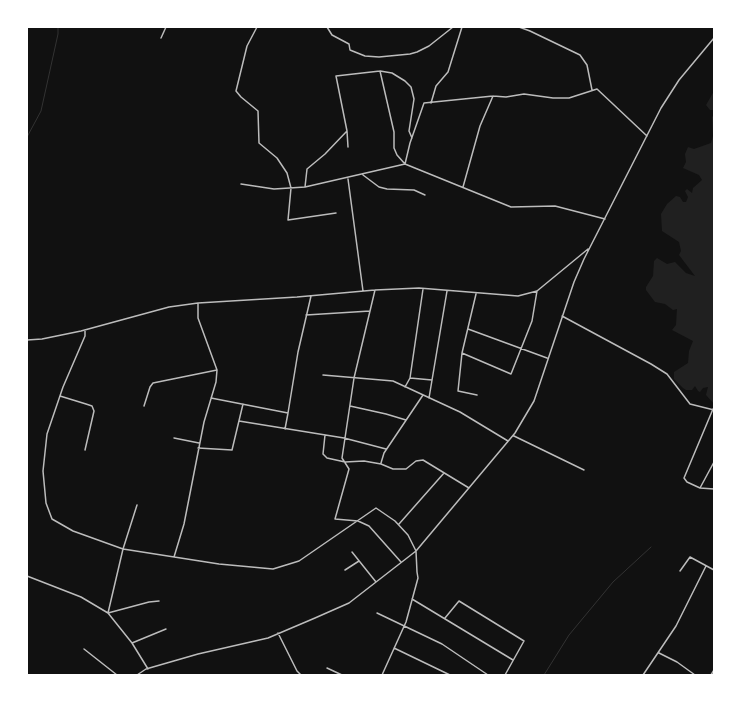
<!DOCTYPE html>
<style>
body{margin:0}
#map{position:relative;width:741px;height:702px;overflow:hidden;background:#111;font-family:"Space Grotesk",sans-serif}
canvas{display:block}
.frame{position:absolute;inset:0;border:28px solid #fff;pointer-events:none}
</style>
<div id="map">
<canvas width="741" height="702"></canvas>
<div class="frame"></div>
</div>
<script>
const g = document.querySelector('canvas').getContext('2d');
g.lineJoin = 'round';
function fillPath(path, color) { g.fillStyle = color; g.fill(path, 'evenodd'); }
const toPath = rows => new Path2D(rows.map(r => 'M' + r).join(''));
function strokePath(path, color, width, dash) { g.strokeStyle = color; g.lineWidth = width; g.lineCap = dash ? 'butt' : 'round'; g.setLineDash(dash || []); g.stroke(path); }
fillPath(toPath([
 [714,91,714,110,710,110,706,105],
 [714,115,714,404,706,395,708,387,703,388,700,392,698,391,695,386,692,390,686,390,683,388,674,379,674,372,688,363,689,351,693,341,672,330,676,325,677,309,673,310,665,304,655,302,646,290,646,287,653,276,654,261,657,258,667,264,675,262,686,273,695,276,679,255,681,251,679,242,662,231,661,214,667,204,676,196,680,197,683,202,686,202,688,197,685,191,687,189,692,193,693,188,702,180,699,175,683,168,686,162,685,154,688,147,694,149,711,143,713,136,712,117]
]), '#202020');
strokePath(toPath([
 [27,137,41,111,58,34,58,27],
 [544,675,569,635,613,582,651,547]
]), '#333', 1);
strokePath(toPath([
 [257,27,247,46,236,91,241,97,258,111,259,143,277,158,287,173,291,188,288,220,336,213],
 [327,27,332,35,349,44,350,50,365,56,379,57,410,54,417,52,429,46,453,27],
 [519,27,530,31,580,55,587,65,592,90],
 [161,38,166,27],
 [380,71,394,132,394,148,397,155,405,164,511,207,555,206,605,219],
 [431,103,436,86,448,72,462,27],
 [348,147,347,131,336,76,380,71,392,73,405,81,411,87,414,99,409,131,412,138],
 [405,164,410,143,424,103,493,96,506,97,524,94,553,98,569,98,597,89,647,136],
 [363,175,379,187,387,189,414,190,425,195],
 [348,179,363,291],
 [241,184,274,189,305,187,405,164],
 [305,187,307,169,325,154,347,131],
 [463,187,480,126,493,96],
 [375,290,354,378,342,458,349,469,335,519,358,521,369,526,401,562],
 [476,294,462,353,458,391,477,395],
 [306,315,370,311],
 [562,316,651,364,667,374,690,404,714,410],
 [468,329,547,358],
 [85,330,85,336,63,387,47,434,43,471,46,503,52,519,73,531,123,549,219,564,273,569,299,561,376,508,395,521,408,535,416,551,417,572,418,578,406,622,382,675],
 [27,340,42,339,81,331,169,307,198,303,297,297,375,290,419,288,518,296,537,291,588,249],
 [462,353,511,374,532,321,537,291],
 [323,375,393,381,460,412,508,441],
 [410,378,432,380],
 [405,387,410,378,423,289],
 [60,396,86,404,92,406,94,411,85,450],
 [211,398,288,413,298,352,311,296],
 [429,398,447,291],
 [144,406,150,387,153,383,217,370],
 [350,406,386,414,406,420],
 [713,409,684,478,687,482,700,488,714,489],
 [239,421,344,438,386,449],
 [285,429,288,413],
 [325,435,323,454,327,458,345,462,364,461,381,464,393,469,406,469,416,461,423,460,469,488],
 [514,436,584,470],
 [174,438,199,443],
 [198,448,232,450,243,404],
 [381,463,384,453,423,395],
 [700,488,714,462],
 [137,505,123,549,108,613,149,602,159,601],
 [399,524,444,473],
 [352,552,376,582],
 [174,557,184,524,204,422,216,382,217,370,198,318,198,304],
 [345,570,359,561],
 [680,571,690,557,714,570],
 [27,576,81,597,108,613,132,643,148,669],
 [412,599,513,660],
 [377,613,442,644,488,675],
 [445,618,459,601,524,641,505,675],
 [278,633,297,671,301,675],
 [132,643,166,629],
 [394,648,450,675],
 [84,649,117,675],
 [659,653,677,662,695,675],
 [327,668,342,675],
 [137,675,146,669,198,654,268,638,315,618,349,603,416,551,515,433,534,401,574,282,584,259,661,108,679,80,714,38],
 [643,675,676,626,706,566],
 [711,675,714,670]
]), '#bcbcbc', 1.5);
</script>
